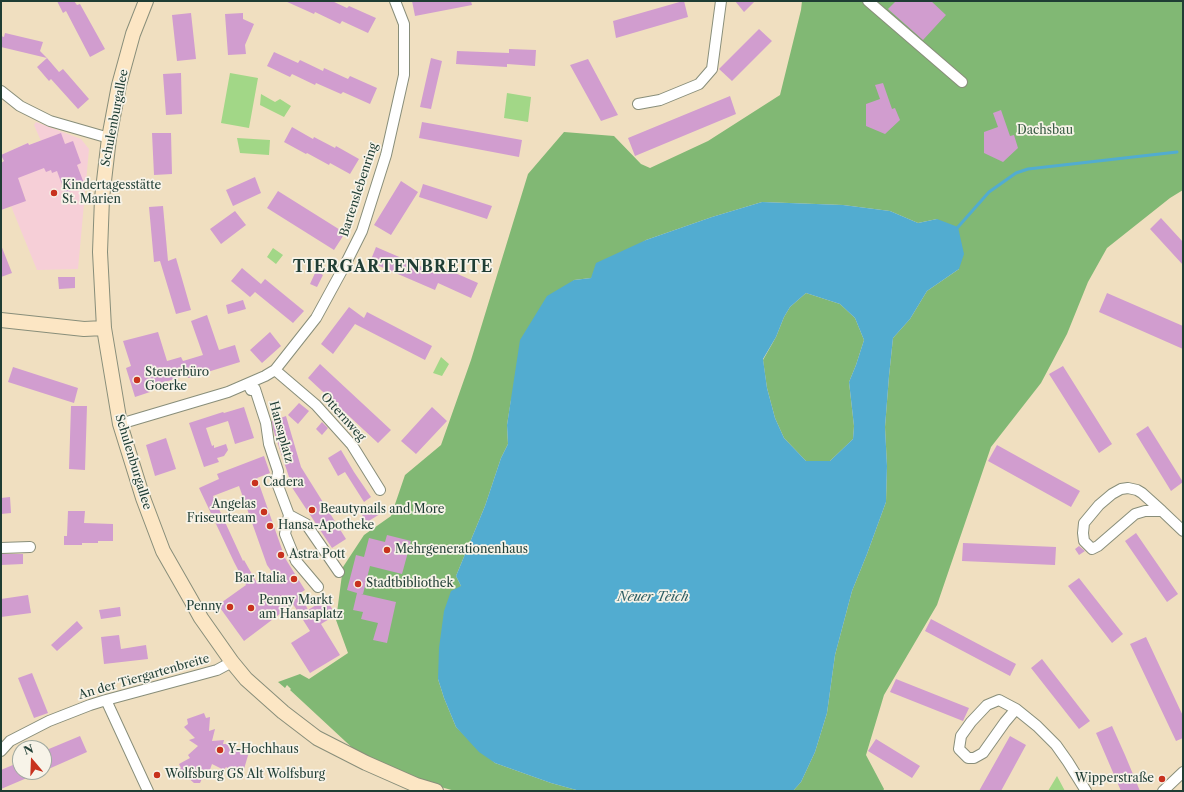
<!DOCTYPE html>
<meta charset="utf-8">
<style>
body{margin:0}
#map{position:relative;width:1184px;height:792px;overflow:hidden;background:#f0dfc0;font-family:"Libre Caslon Text",serif}
canvas{display:block}
.frame{position:absolute;inset:0;border:2px solid #1f3d34;pointer-events:none}
.north{position:absolute;left:12px;top:740px;width:40px;height:40px;box-sizing:border-box;background:#f7f3e8;border:1px solid #a1aaa0;border-radius:50%;rotate:341deg;font-size:11px;font-weight:700;line-height:16px;text-align:center;color:#1f3d34}
.north::after{content:'';display:block;margin:auto;width:14px;height:18px;background:#c8321e;clip-path:polygon(50% 0,100% 100%,50% 72%,0 100%)}
</style>
<div id="map">
<canvas width="1184" height="792"></canvas>
<div class="frame"></div>
<div class="north">N</div>
</div>
<script>
const g = document.querySelector('canvas').getContext('2d');
g.lineJoin = 'round';
function fillPath(path, color) { g.fillStyle = color; g.fill(path, 'evenodd'); }
const toPath = rows => new Path2D(rows.map(r => 'M' + r).join(''));
function strokePath(path, color, width, dash) { g.strokeStyle = color; g.lineWidth = width; g.lineCap = dash ? 'butt' : 'round'; g.setLineDash(dash || []); g.stroke(path); }
function drawText(font, color, halo, rows, align = 'center') {
  g.font = font + ' "Libre Caslon Text",serif'; g.lineWidth = 3.5; g.setLineDash([]); g.textBaseline = 'middle'; g.strokeStyle = halo; g.fillStyle = color; for (const [text, x, y, turn = 0] of rows) {
    g.save(); g.translate(x, y); g.rotate((+turn || 0) * Math.PI / 180); g.textAlign = isNaN(turn) ? turn : align; if (halo) g.strokeText(text, 0, 0); g.fillText(text, 0, 0); g.restore();
  }
}
fillPath(toPath([
 [36,122,81,139,89,149,78,269,37,270,11,206,26,200,19,182,13,185,1,155,28,143,29,145,41,141,34,125]
]), '#f6cfd7');
fillPath(toPath([
 [230,73,258,78,249,128,221,123],
 [507,93,531,97,528,122,504,118],
 [261,94,275,102,280,99,291,106,284,117,260,105],
 [237,138,270,140,269,155,240,153],
 [273,248,283,255,276,264,267,257],
 [441,357,449,364,442,376,433,373],
 [1057,776,1065,791,1048,791]
]), '#a2d787');
fillPath(toPath([
 [802,1,1183,1,1183,190,1170,198,1107,248,1088,282,1067,334,1041,383,991,447,937,605,884,695,866,755,884,789,883,791,793,791,801,782,815,752,827,713,835,655,852,591,867,554,886,502,887,466,885,427,889,376,893,338,910,319,927,291,959,269,937,219,918,223,890,211,843,205,762,202,712,217,646,240,591,278,574,280,511,400,507,425,508,444,501,458,485,506,456,576,461,586,438,679,444,698,456,727,495,763,551,783,580,791,455,791,416,780,359,754,290,690,291,689,287,685,285,688,278,682,300,674,309,679,348,653,336,620,343,567,364,535,391,516,405,475,441,445,471,360,528,174,564,132,614,136,641,164,650,168,708,141,780,95,801,10],
 [806,293,840,304,855,318,864,340,856,365,849,382,854,426,853,439,830,461,806,461,784,438,775,418,767,388,763,360,776,337,784,317,790,307]
]), '#81b874');
fillPath(toPath([
 [762,202,843,205,890,211,918,223,937,219,958,227,964,254,959,269,927,291,910,319,893,338,889,376,885,427,887,466,886,502,867,554,852,591,835,655,827,713,815,752,801,782,793,791,580,791,551,783,495,763,479,752,456,727,444,698,438,679,439,648,444,611,451,591,461,586,456,576,485,506,501,458,508,444,507,425,520,340,547,296,574,280,591,278,596,263,646,240,712,217],
 [806,293,840,304,855,318,864,340,856,365,849,382,854,426,853,439,830,461,806,461,784,438,775,418,767,388,763,359,776,337,784,317,790,307]
]), '#52acd0');
strokePath(toPath([
 [958,227,989,192,1016,173,1028,169,1177,152]
]), '#52acd0', 3);
fillPath(toPath([
 [57,1,74,1,77,5,80,4,105,49,90,57,66,11,63,13],
 [285,1,332,1,347,8,349,6,376,18,368,33,342,21,340,24,315,12,314,14],
 [412,1,471,1,472,5,415,16],
 [683,1,684,1,688,17,616,38,613,21],
 [735,1,755,1,744,12],
 [896,1,931,1,946,15,923,40,888,9],
 [191,13,196,59,177,61,172,15],
 [243,13,243,19,254,24,245,45,246,54,228,55,225,14],
 [759,29,772,41,732,81,719,69],
 [5,33,43,42,40,51,47,58,1,47,1,36,4,37],
 [509,49,536,50,535,66,507,64,507,67,456,64,457,51,509,53],
 [274,52,298,63,300,60,323,71,324,68,348,79,350,76,377,88,370,104,343,92,341,94,316,83,315,85,292,74,290,77,267,66],
 [47,58,59,72,63,69,89,99,78,109,51,79,49,81,37,67],
 [431,58,442,61,431,109,420,107],
 [588,59,618,115,601,121,570,65],
 [181,73,182,114,166,115,163,74],
 [883,83,892,109,895,108,900,120,885,134,866,126,866,104,880,99,875,85],
 [730,96,736,114,635,156,628,138],
 [1001,110,1010,136,1014,135,1018,148,1003,162,984,153,984,132,998,127,993,113],
 [422,122,522,140,519,157,419,138],
 [292,127,313,139,314,137,335,148,336,146,359,159,350,174,330,163,329,165,307,153,306,154,284,142],
 [61,133,65,144,73,141,81,163,77,165,85,186,65,193,57,171,52,173,51,170,46,172,44,168,18,178,26,201,1,210,1,163,4,161,1,155,28,143,29,145],
 [152,133,171,133,172,174,154,175],
 [255,177,261,193,233,206,226,190],
 [401,181,418,192,391,235,374,225],
 [423,184,492,206,487,219,419,197],
 [278,191,345,233,334,250,267,208],
 [163,206,168,261,176,258,191,310,176,314,160,261,154,262,149,207],
 [235,211,246,225,221,244,210,229],
 [1161,218,1183,242,1183,265,1150,229],
 [1,245,12,273,1,277],
 [376,247,434,272,437,265,478,283,471,298,438,283,435,290,370,262],
 [242,268,261,284,265,279,304,311,293,323,255,292,250,297,231,281],
 [316,271,323,275,317,287,310,284],
 [58,277,75,277,75,288,59,289],
 [1107,293,1183,326,1183,349,1099,312],
 [243,300,246,309,228,314,226,305],
 [349,307,364,318,367,312,432,346,425,360,355,324,333,354,321,344],
 [207,315,219,350,235,345,240,362,188,378,187,375,149,387,150,392,135,397,126,368,131,366,123,341,158,332,167,361,181,357,183,361,203,355,191,321],
 [270,332,281,346,262,363,250,350],
 [320,364,391,430,378,443,308,378],
 [1063,366,1112,444,1099,453,1049,374],
 [13,367,78,388,74,403,8,382],
 [299,403,309,411,298,424,288,415],
 [71,406,87,406,85,470,69,469],
 [244,407,254,438,235,444,228,421,206,428,212,446,214,445,214,448,226,444,228,450,224,456,217,458,219,462,204,467,189,423,223,412,224,413],
 [432,407,447,421,416,454,401,441],
 [286,416,301,467,346,539,332,548,293,489,273,429,272,421],
 [322,422,328,428,322,435,316,429],
 [1148,426,1183,482,1171,491,1136,434],
 [166,438,176,469,155,476,146,445],
 [997,445,1080,491,1071,507,988,461],
 [341,450,354,472,371,497,364,502,345,472,338,476,328,458],
 [264,456,270,473,257,478,285,558,305,590,300,593,308,610,326,599,336,615,321,624,340,655,310,673,291,643,310,631,293,604,244,641,218,605,246,585,234,562,199,488,219,479,217,474],
 [239,486,267,565,272,572,257,583,244,560,243,561,213,496],
 [10,497,11,513,1,514,1,498],
 [375,507,380,514,367,522,362,515],
 [68,511,85,511,84,523,113,524,113,541,98,541,98,543,82,543,82,545,64,545,64,536,67,536],
 [1136,533,1178,594,1167,602,1125,541],
 [387,535,411,541,402,574,370,566,363,594,361,594,396,602,387,643,373,640,378,623,361,619,363,612,353,610,357,593,347,590,356,555,364,557,369,538,385,542],
 [963,543,1056,547,1055,565,962,561],
 [1079,546,1085,551,1079,555,1075,549],
 [1,554,23,554,23,564,1,565],
 [1079,578,1123,634,1112,643,1068,586],
 [28,595,31,613,1,617,1,599],
 [120,607,121,616,101,619,99,610],
 [931,619,1016,664,1010,676,925,631],
 [77,621,83,628,57,651,51,645],
 [119,635,121,649,146,645,148,659,104,664,101,637],
 [1146,637,1183,716,1183,738,1176,741,1130,644],
 [1042,659,1090,721,1079,729,1031,668],
 [32,673,48,713,34,718,18,678],
 [896,679,969,708,963,721,890,692],
 [204,713,206,718,210,717,209,731,215,729,212,741,224,740,223,744,234,744,234,748,246,747,247,752,249,752,244,769,240,769,236,774,226,767,224,770,212,764,208,775,204,774,200,783,194,783,187,777,185,779,177,772,181,768,179,764,190,758,188,755,198,746,189,740,195,738,184,727,188,724,187,719],
 [1112,726,1125,755,1140,791,1121,791,1096,733],
 [80,736,87,752,44,771,44,751],
 [1010,736,1026,745,1001,791,979,791],
 [876,739,920,766,912,778,868,751],
 [20,762,20,772,41,772,1,789,1,770]
]), '#d19dcf');
const street = toPath([
 [868,1,962,82],
 [1,91,20,106,50,121,109,138],
 [638,104,660,100,699,84,712,69,721,1],
 [275,370,316,405,352,445,380,490],
 [248,384,251,390,255,389,266,423,269,444,278,471,277,483,289,515,306,524,339,572],
 [120,424,228,392,265,376,275,370,316,318,346,263,362,231,386,155,404,75,404,24,395,1],
 [1162,511,1145,511,1135,514,1098,546,1092,549,1084,541,1083,533,1084,523,1099,505,1112,494,1121,489,1128,488,1137,490,1142,493,1162,511,1183,531],
 [289,515,285,534,296,561,318,587],
 [1,548,30,547],
 [106,700,148,791],
 [1016,709,1005,722,983,753,974,758,968,758,959,749,961,736,971,722,987,705,999,700,1016,709,1037,726,1056,745,1068,762,1086,791],
 [1,751,10,741,49,721,90,705,106,700,195,676,217,670,232,662],
 [1163,791,1183,772]
]);
const secondary = toPath([
 [146,1,133,34,119,85,109,138,102,198,100,252,104,328,120,424,143,498,163,551,191,600,201,618,232,662,246,679,283,712,317,738,366,763,416,785,436,791],
 [1,320,84,329,104,328]
]);
strokePath(street, '#888e7a', 12);
strokePath(secondary, '#888e7a', 16);
strokePath(street, '#fff', 10);
strokePath(secondary, '#fce6c4', 14);
for (const [x, y, r, color] of [
 [54,193,4,"#c8321e"],
 [137,380,4,"#c8321e"],
 [255,483,4,"#c8321e"],
 [312,510,4,"#c8321e"],
 [264,512,4,"#c8321e"],
 [270,526,4,"#c8321e"],
 [387,550,4,"#c8321e"],
 [281,555,4,"#c8321e"],
 [294,579,4,"#c8321e"],
 [358,584,4,"#c8321e"],
 [230,607,4,"#c8321e"],
 [251,608,4,"#c8321e"],
 [220,750,4,"#c8321e"],
 [157,775,4,"#c8321e"],
 [1162,779,4,"#c8321e"]
]) { const dot = new Path2D(); dot.arc(x, y, r, 0, 2 * Math.PI); g.fillStyle = color; g.fill(dot); strokePath(dot, '#f7f3e8', 1.5); }
drawText('12px', '#1f3d34', '#f7f3e8', [
 ["Schulenburgallee",115,118,-79],
 ["Bartenslebenring",359,190,-72],
 ["Otternweg",343,417,48],
 ["Hansaplatz",281,432,75],
 ["Schulenburgallee",133,462,73],
 ["An der Tiergartenbreite",144,677,-16]
]);
drawText('12px', '#395c45', '#f7f3e8', [
 ["Dachsbau",1045,131]
]);
drawText('12px', '#1f3d34', '#f7f3e8', [
 ["Kindertagesstätte",62,186],
 ["St. Marien",62,200],
 ["Steuerbüro",145,373],
 ["Goerke",145,387],
 ["Cadera",263,483],
 ["Angelas",256,505,"right"],
 ["Friseurteam",256,519,"right"],
 ["Beautynails and More",320,510],
 ["Hansa-Apotheke",278,526],
 ["Mehrgenerationenhaus",395,550],
 ["Astra Pott",289,555],
 ["Bar Italia",286,579,"right"],
 ["Stadtbibliothek",366,584],
 ["Penny Markt",259,601],
 ["am Hansaplatz",259,615],
 ["Penny",222,607,"right"],
 ["Y-Hochhaus",228,750],
 ["Wolfsburg GS Alt Wolfsburg",165,775],
 ["Wipperstraße",1154,779,"right"]
], 'left');
drawText('italic 13px', '#2e5e63', '#f7f3e8', [
 ["Neuer Teich",653,597]
]);
g.letterSpacing = '1px';
drawText('bold 16px', '#1f3d34', '#f7f3e8', [
 ["TIERGARTENBREITE",393,267]
]);
g.letterSpacing = '0px';
</script>
